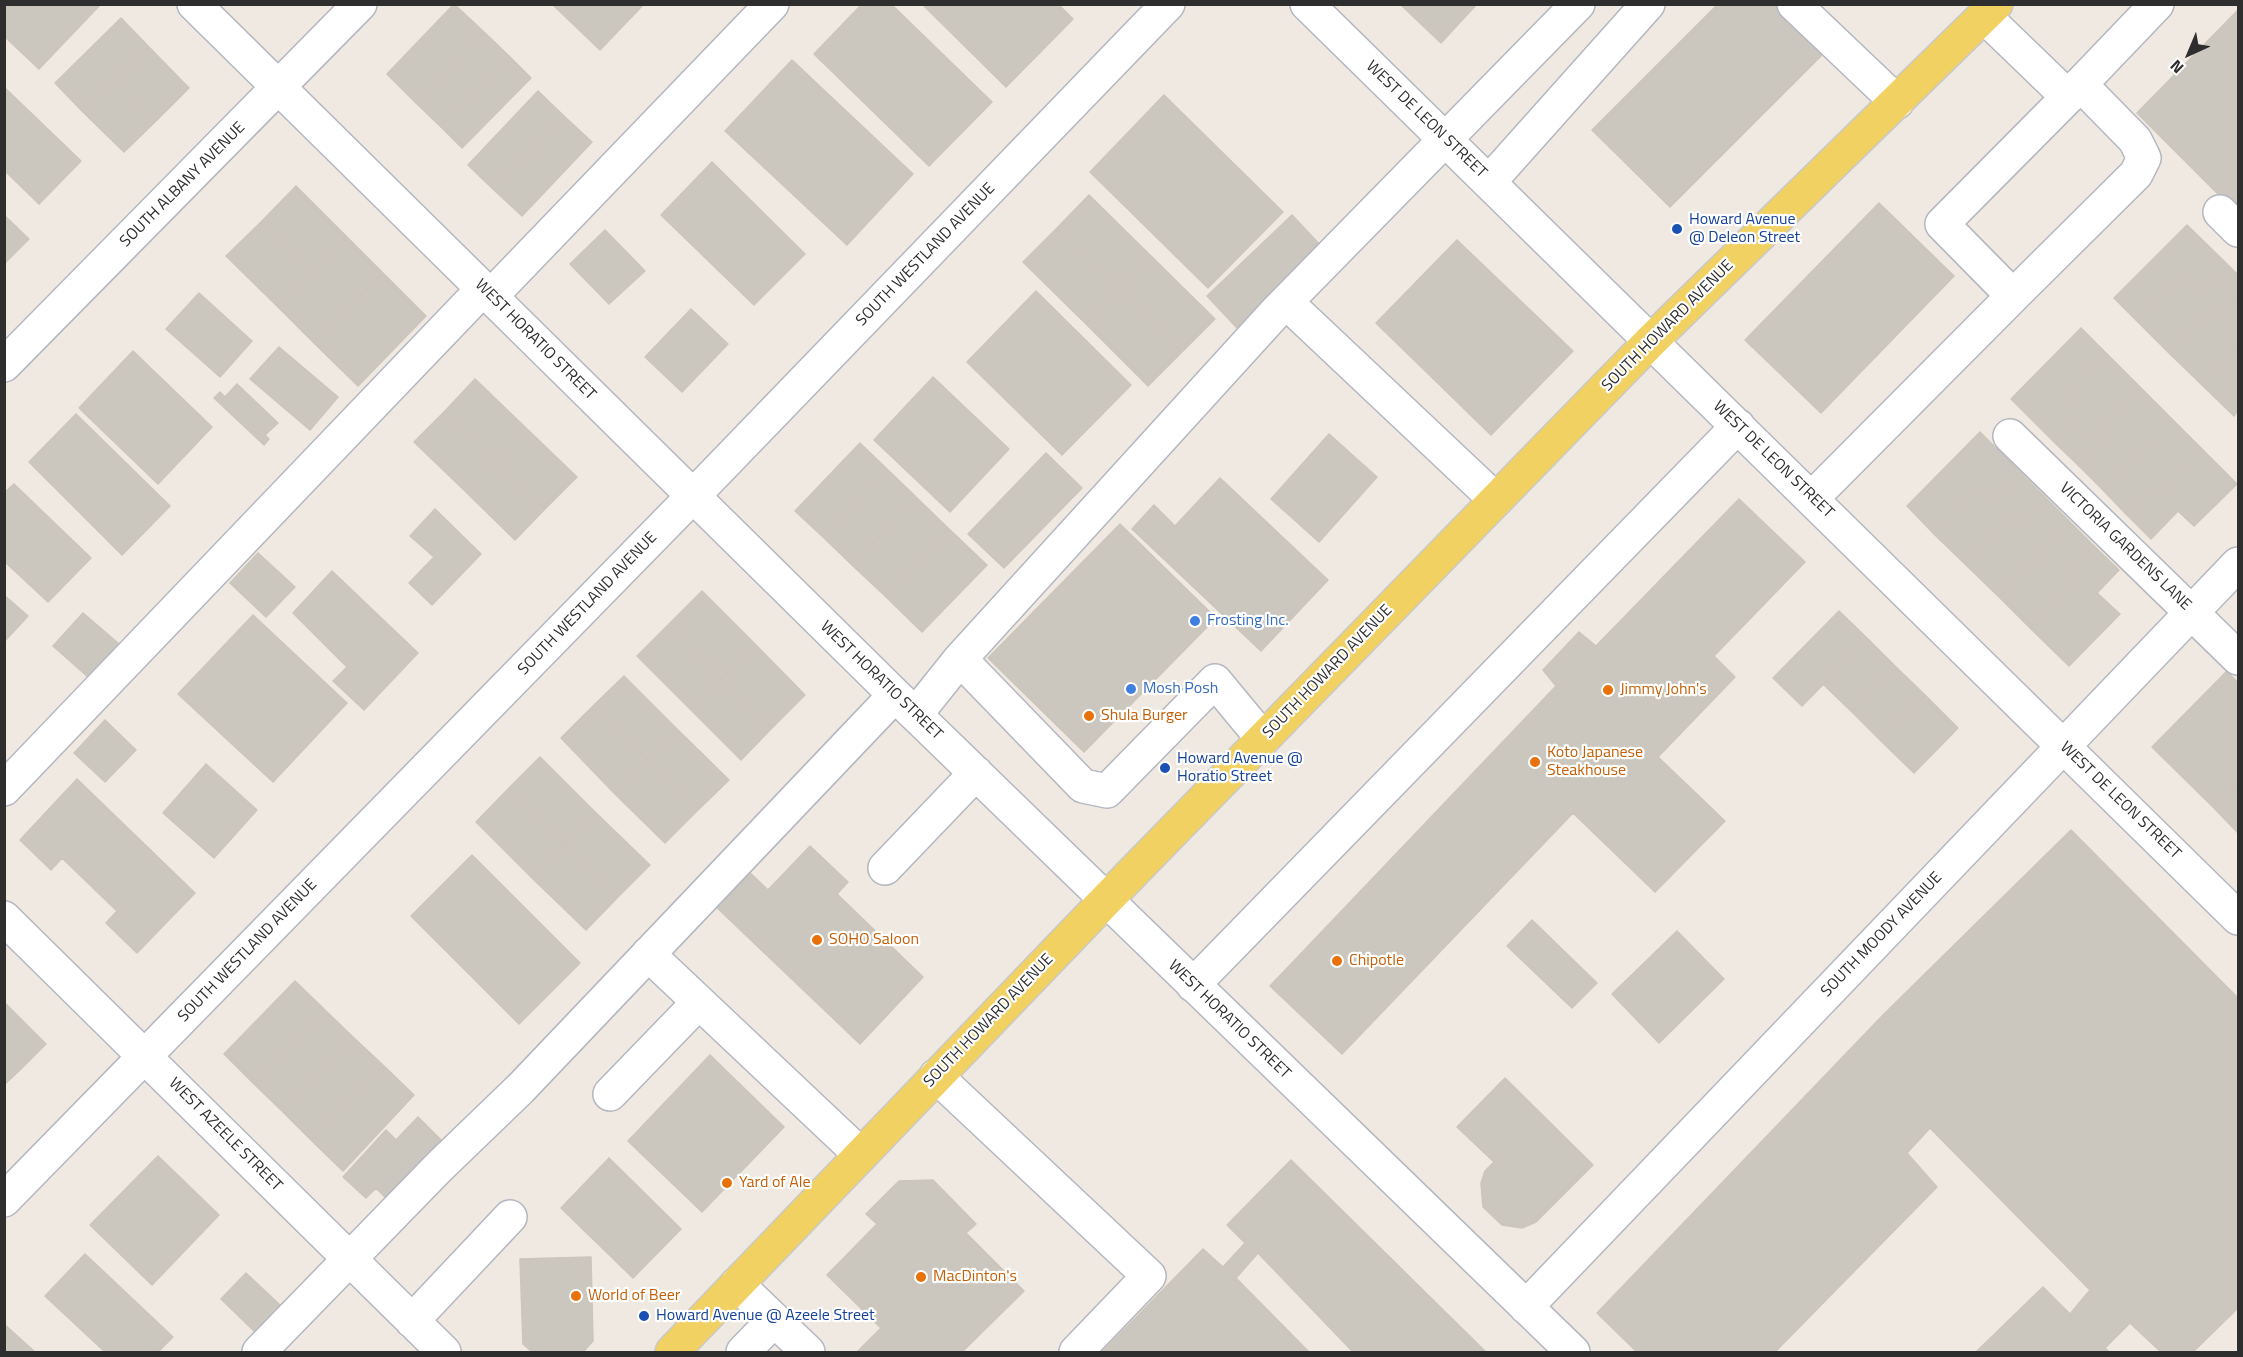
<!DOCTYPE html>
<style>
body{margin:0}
#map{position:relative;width:2243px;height:1357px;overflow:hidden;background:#efe9e1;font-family:"Titillium Web",sans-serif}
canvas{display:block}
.frame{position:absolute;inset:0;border:6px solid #2e2e2e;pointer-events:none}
.north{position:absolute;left:2159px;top:24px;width:60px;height:60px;-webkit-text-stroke:4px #fff;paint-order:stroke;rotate:224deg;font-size:16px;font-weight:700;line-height:24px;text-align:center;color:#2e2e2e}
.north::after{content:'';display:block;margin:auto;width:21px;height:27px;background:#2e2e2e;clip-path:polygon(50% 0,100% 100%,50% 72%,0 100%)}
</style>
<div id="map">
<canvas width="2243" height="1357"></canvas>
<div class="frame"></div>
<div class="north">N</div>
</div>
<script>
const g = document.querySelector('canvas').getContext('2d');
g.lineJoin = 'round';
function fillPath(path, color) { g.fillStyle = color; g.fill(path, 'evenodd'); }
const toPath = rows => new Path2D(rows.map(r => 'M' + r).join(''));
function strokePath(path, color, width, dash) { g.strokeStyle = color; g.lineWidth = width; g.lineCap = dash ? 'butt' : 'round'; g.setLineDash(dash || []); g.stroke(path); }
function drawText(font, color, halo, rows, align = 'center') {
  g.font = font + ' "Titillium Web",sans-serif'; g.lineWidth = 4.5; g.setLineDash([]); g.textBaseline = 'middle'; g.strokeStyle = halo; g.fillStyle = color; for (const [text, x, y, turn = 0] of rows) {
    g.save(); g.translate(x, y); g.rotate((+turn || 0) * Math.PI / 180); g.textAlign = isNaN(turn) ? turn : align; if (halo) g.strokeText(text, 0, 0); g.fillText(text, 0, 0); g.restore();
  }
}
const building = toPath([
 [4,4,101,4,39,69,4,36,4,4],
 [454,4,484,32,416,103,387,74,454,4],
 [552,4,644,4,600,50,552,4],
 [862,4,891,4,992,102,929,166,814,54,862,4],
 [922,4,1058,4,1073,19,1006,87,922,4],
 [1400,4,1477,4,1441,43,1400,4],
 [1718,4,1774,4,1823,54,1670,207,1592,130,1718,4],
 [2238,10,2238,214,2137,113,2238,10],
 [121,18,149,47,83,112,55,83,121,18],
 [484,32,509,56,440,126,416,103,484,32],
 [149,47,189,88,156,121,116,80,149,47],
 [509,56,531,78,462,148,440,126,509,56],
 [792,60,913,174,847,245,725,131,792,60],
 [116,80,156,121,124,152,83,112,116,80],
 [4,87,81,161,39,204,4,170,4,87],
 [538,91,565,117,494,190,468,165,538,91],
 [1164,95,1283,212,1208,288,1090,172,1164,95],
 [565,117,592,142,522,216,494,190,565,117],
 [712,162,805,254,754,305,661,215,712,162],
 [296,186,347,237,312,273,261,222,296,186],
 [1089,195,1152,257,1120,290,1057,228,1089,195],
 [1879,203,1954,276,1821,413,1745,340,1879,203],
 [4,215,29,239,4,264,4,215],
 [1292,215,1322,247,1237,328,1207,296,1292,215],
 [261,222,312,273,279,308,226,256,261,222],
 [2187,225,2228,265,2202,292,2184,274,2138,322,2114,298,2187,225],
 [1057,228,1120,290,1086,324,1023,262,1057,228],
 [605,230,645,271,609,304,570,264,605,230],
 [347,237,383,273,314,343,279,308,347,237],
 [1457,240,1573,351,1491,435,1376,323,1457,240],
 [1152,257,1215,319,1182,352,1120,290,1152,257],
 [2228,265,2238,275,2238,299,2224,314,2216,306,2169,353,2138,322,2184,274,2202,292,2228,265],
 [383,273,426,316,358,386,314,343,383,273],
 [1120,290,1182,352,1148,386,1086,324,1120,290],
 [1036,291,1131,385,1062,455,967,362,1036,291],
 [199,293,252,341,220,377,166,329,199,293],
 [2238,299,2238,345,2201,384,2169,353,2216,306,2224,314,2238,299],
 [691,309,728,344,682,392,645,357,691,309],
 [2081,328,2107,354,2066,395,2086,413,2055,443,2011,399,2081,328],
 [2238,345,2238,410,2234,416,2201,384,2238,345],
 [279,347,338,397,310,430,250,379,279,347],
 [133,351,212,427,158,484,79,408,133,351],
 [2107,354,2139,386,2094,434,2101,441,2078,465,2055,443,2086,413,2066,395,2107,354],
 [933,377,1009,449,950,512,874,440,933,377],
 [475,379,526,428,495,460,445,411,475,379],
 [237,384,278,423,265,435,269,439,264,445,214,398,220,392,225,397,237,384],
 [2139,386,2171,418,2102,489,2078,465,2101,441,2094,434,2139,386],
 [445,411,495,460,465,491,414,442,445,411],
 [76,414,170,506,122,555,29,462,76,414],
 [2171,418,2202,449,2157,497,2148,490,2125,513,2102,489,2171,418],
 [526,428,577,477,545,509,495,460,526,428],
 [1980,432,2023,475,1999,502,1982,486,1935,535,1907,506,1980,432],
 [1329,434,1377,477,1319,542,1271,499,1329,434],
 [860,443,888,470,823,537,795,511,860,443],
 [2202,449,2237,484,2194,526,2178,511,2151,539,2125,513,2148,490,2157,497,2202,449],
 [1046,453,1082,488,1004,568,968,534,1046,453],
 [495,460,545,509,515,540,465,491,495,460],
 [888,470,916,497,852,565,823,537,888,470],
 [2023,475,2047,499,2023,524,2014,516,1966,565,1935,535,1982,486,1999,502,2023,475],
 [1220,478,1328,580,1261,651,1132,529,1154,505,1175,526,1220,478],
 [14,484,91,558,48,602,4,561,4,493,14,484],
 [916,497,949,529,884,595,852,565,916,497],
 [1739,499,1805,562,1714,656,1735,677,1658,757,1725,821,1655,892,1573,813,1342,1054,1270,986,1556,686,1543,670,1579,632,1596,646,1739,499],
 [2047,499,2071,523,1999,597,1966,565,2014,516,2023,524,2047,499],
 [435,509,481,554,432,605,409,583,434,557,410,536,435,509],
 [2071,523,2094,546,2072,568,2081,577,2030,628,1999,597,2071,523],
 [1120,524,1216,618,1084,752,988,658,1120,524],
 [949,529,987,565,922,632,884,595,949,529],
 [2094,546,2119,570,2097,593,2120,614,2069,666,2030,628,2081,577,2072,568,2094,546],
 [258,553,295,587,266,617,230,583,258,553],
 [332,571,418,653,364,710,333,681,347,667,293,613,332,571],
 [702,591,755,644,721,678,668,625,702,591],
 [4,595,28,616,4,642,4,595],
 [1839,611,1868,639,1802,706,1773,678,1839,611],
 [83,613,118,643,88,677,53,646,83,613],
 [253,615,347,703,273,782,178,694,253,615],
 [668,625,721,678,691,710,637,656,668,625],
 [1868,639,1896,667,1852,712,1824,685,1868,639],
 [755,644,805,695,772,728,721,678,755,644],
 [1896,667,1925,695,1880,740,1852,712,1896,667],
 [2227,671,2238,683,2238,782,2213,807,2152,747,2227,671],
 [624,676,678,730,648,760,592,707,624,676],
 [721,678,772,728,741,760,691,710,721,678],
 [1925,695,1958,728,1914,773,1880,740,1925,695],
 [592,707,648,760,615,794,561,738,592,707],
 [105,720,136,750,105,782,74,753,105,720],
 [678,730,729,780,698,810,648,760,678,730],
 [540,757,595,812,564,844,508,789,540,757],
 [648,760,698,810,665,843,615,794,648,760],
 [206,764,257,810,214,858,163,813,206,764],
 [77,779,195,893,137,953,106,923,117,911,62,858,51,870,20,840,77,779],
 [2238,782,2238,833,2213,807,2238,782],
 [508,789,564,844,532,878,476,822,508,789],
 [595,812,650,865,618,897,564,844,595,812],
 [2071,830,2238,998,2238,1308,2193,1352,2161,1352,2130,1323,2105,1348,2109,1352,1976,1352,2043,1287,2070,1314,2090,1290,1930,1128,1907,1153,1937,1187,1775,1352,1637,1352,1597,1313,1884,1014,2071,830],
 [564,844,618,897,586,930,532,878,564,844],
 [810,846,848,882,837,894,923,977,860,1044,711,902,744,867,768,890,810,846],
 [472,855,580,963,519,1024,411,916,472,855],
 [1532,920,1597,983,1572,1008,1507,946,1532,920],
 [1677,931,1724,979,1659,1043,1612,994,1677,931],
 [295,981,326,1011,254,1084,224,1054,295,981],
 [4,1002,46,1044,21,1069,4,1052,4,1002],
 [326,1011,354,1038,282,1111,254,1084,326,1011],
 [354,1038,384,1066,312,1141,282,1111,354,1038],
 [4,1052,21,1069,4,1085,4,1052],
 [710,1055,784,1127,702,1212,628,1141,710,1055],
 [384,1066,414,1095,343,1171,312,1141,384,1066],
 [1505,1078,1593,1165,1536,1222,1522,1228,1502,1225,1483,1207,1481,1183,1485,1171,1494,1162,1457,1127,1505,1078],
 [418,1117,443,1142,387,1199,376,1188,366,1198,343,1177,386,1130,396,1140,418,1117],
 [158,1156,219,1215,152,1285,90,1225,158,1156],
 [609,1158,681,1229,633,1278,561,1208,609,1158],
 [1291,1160,1428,1295,1486,1352,1353,1352,1258,1253,1236,1278,1309,1352,1102,1352,1203,1249,1223,1267,1245,1243,1227,1225,1291,1160],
 [933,1180,976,1224,966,1233,1024,1291,962,1352,857,1352,881,1328,827,1275,877,1224,866,1214,899,1181,933,1180],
 [85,1254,173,1337,158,1352,105,1352,45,1296,85,1254],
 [591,1257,593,1341,583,1352,532,1352,523,1344,520,1259,591,1257],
 [246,1273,281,1306,255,1332,221,1299,246,1273],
 [4,1324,35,1352,4,1352,4,1324]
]);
fillPath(building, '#cbc7bf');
strokePath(building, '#cbc5ba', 1.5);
const minor = toPath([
 [194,4,895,695,1573,1352],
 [1307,4,2238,918],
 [1794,4,1897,102],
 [1984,16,2068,97,2157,4],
 [1489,182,1648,4],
 [2220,212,2238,230],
 [2013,296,2136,174,2144,158,2135,140,2080,84],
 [490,297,772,4],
 [1286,302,1496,500],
 [4,365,360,4],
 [2010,436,2238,658],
 [1812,498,2013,296,1942,224,2068,97],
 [960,659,1275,313,1578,4],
 [916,714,960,659,1083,786,1107,791,1215,681,1263,739],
 [4,789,483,289],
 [885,868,976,773],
 [4,918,444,1352],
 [648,954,861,1155],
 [1193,985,1738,426],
 [936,1076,1149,1276,1076,1352],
 [610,1094,698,1003],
 [4,1200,693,496,1168,4],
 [737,1284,808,1352],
 [1526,1307,2238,564],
 [412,1321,510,1217],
 [259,1352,439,1167,521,1088,895,695],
 [743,1352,774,1320]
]);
const major = toPath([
 [672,1352,1106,900,1652,340,1996,4]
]);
strokePath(minor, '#b4b7c1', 36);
strokePath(major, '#c9c9c9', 36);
strokePath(minor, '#fff', 33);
strokePath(major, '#f2d163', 33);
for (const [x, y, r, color] of [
 [1677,229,6,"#1a4fb4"],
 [1195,621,6,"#3f7fe0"],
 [1131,689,6,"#3f7fe0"],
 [1608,690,6,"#e8710a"],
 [1089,716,6,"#e8710a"],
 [1535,762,6,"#e8710a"],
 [1165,768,6,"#1a4fb4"],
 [817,940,6,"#e8710a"],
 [1337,961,6,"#e8710a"],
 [727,1183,6,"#e8710a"],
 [921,1277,6,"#e8710a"],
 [576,1296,6,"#e8710a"],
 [644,1316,6,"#1a4fb4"]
]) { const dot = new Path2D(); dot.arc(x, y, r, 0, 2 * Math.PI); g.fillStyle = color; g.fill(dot); strokePath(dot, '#fff', 2); }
drawText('16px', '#2e2e2e', '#fff', [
 ["WEST DE LEON STREET",1426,120,44],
 ["SOUTH ALBANY AVENUE",183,185,-45],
 ["SOUTH WESTLAND AVENUE",926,255,-46],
 ["SOUTH HOWARD AVENUE",1668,326,-45],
 ["WEST HORATIO STREET",535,340,45],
 ["WEST DE LEON STREET",1773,460,44],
 ["VICTORIA GARDENS LANE",2125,547,44],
 ["SOUTH WESTLAND AVENUE",588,604,-46],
 ["SOUTH HOWARD AVENUE",1328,672,-46],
 ["WEST HORATIO STREET",881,681,44],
 ["WEST DE LEON STREET",2120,801,44],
 ["SOUTH MOODY AVENUE",1882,935,-46],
 ["SOUTH WESTLAND AVENUE",248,951,-46],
 ["WEST HORATIO STREET",1229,1020,44],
 ["SOUTH HOWARD AVENUE",989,1021,-46],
 ["WEST AZEELE STREET",225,1135,45]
]);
drawText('16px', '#164399', '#fff', [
 ["Howard Avenue",1689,220],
 ["@ Deleon Street",1689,238],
 ["Howard Avenue @",1177,759],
 ["Horatio Street",1177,777],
 ["Howard Avenue @ Azeele Street",656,1316]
], 'left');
drawText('16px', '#366cbe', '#fff', [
 ["Frosting Inc.",1207,621],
 ["Mosh Posh",1143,689]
], 'left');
drawText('16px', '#c56008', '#fff', [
 ["Jimmy John's",1620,690],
 ["Shula Burger",1101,716],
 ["Koto Japanese",1547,753],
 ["Steakhouse",1547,771],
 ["SOHO Saloon",829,940],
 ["Chipotle",1349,961],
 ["Yard of Ale",739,1183],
 ["MacDinton's",933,1277],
 ["World of Beer",588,1296]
], 'left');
</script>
